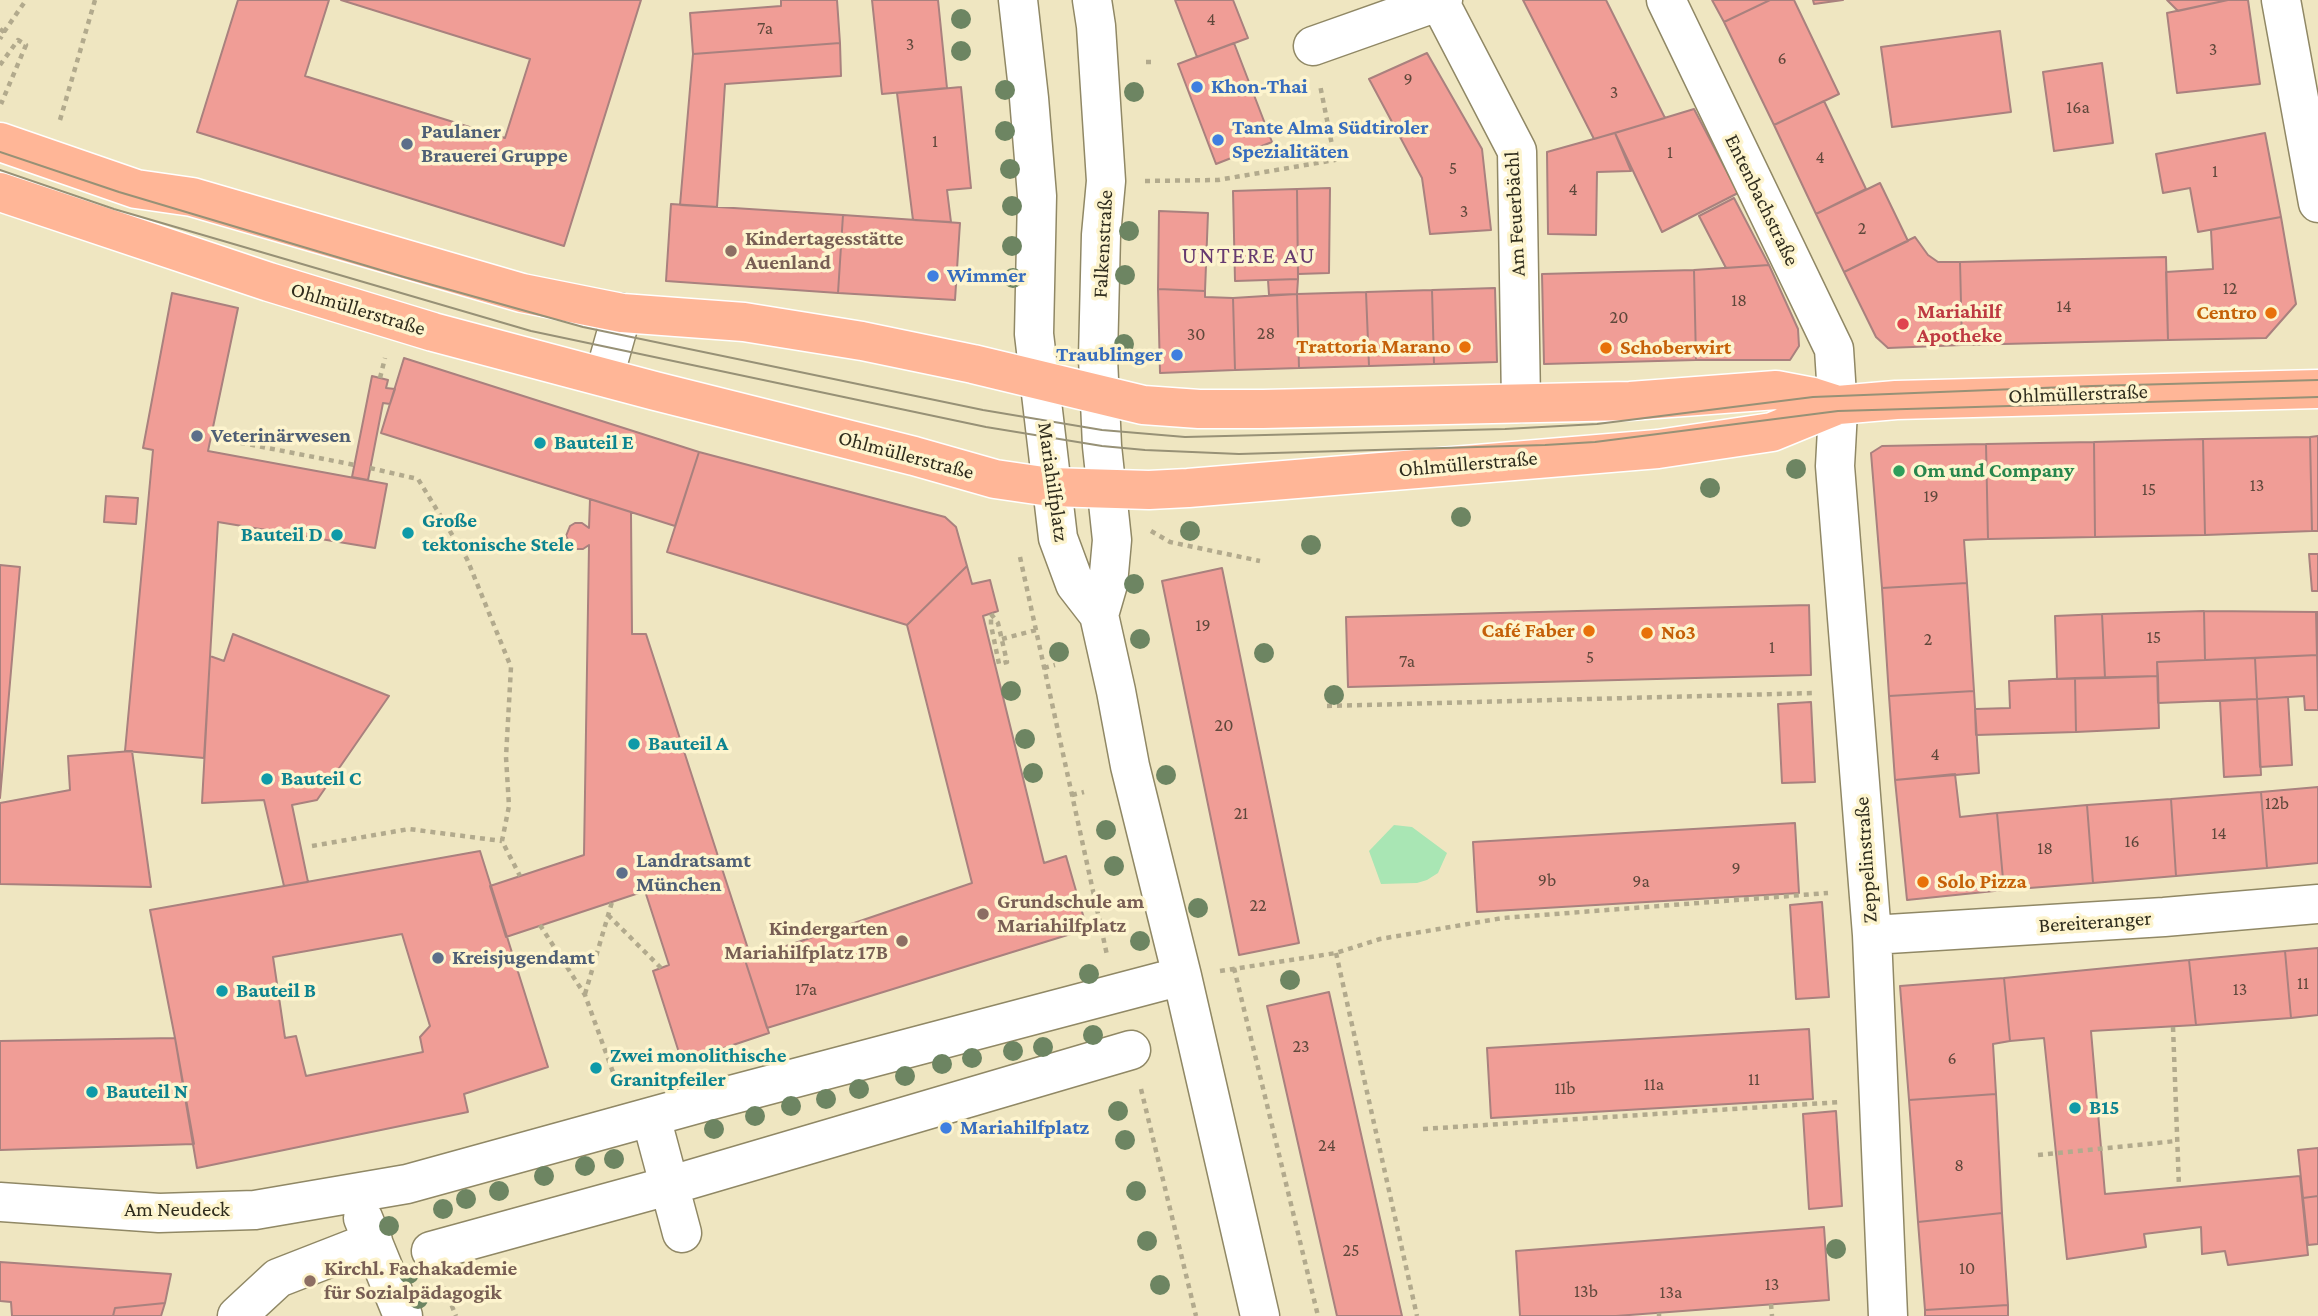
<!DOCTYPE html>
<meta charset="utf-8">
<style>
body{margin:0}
canvas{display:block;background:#efe6c1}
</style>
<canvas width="2318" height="1316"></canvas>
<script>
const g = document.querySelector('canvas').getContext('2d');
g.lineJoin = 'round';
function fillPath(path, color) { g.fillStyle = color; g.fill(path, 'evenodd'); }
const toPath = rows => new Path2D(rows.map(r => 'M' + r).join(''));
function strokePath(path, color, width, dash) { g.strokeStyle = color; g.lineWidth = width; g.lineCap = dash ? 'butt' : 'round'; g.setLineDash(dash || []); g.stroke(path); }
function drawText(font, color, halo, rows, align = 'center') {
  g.font = font + ' "Crimson Pro",serif'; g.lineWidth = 7; g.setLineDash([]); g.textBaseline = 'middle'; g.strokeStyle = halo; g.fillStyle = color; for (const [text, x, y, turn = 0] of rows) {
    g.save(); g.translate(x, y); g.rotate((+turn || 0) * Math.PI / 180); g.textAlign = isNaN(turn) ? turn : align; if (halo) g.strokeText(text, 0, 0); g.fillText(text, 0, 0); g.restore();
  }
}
fillPath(toPath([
 [1394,825,1412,827,1447,853,1438,873,1427,880,1417,883,1381,884,1369,851]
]), '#a9e6b4');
const building = toPath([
 [238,0,329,0,305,76,505,138,530,59,341,0,641,0,564,246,197,132,238,0],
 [781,0,837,0,840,43,693,54,690,13,781,6,781,0],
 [872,0,938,0,947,88,882,94,872,0],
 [1175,0,1233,0,1248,38,1197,57,1175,0],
 [1523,0,1606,0,1665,118,1594,139,1523,0],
 [1712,0,1770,0,1724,22,1712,0],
 [1770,0,1794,0,1839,94,1774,125,1724,22,1770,0],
 [1813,0,1843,0,1814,4,1813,0],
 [2167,0,2228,0,2178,11,2167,0],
 [2228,0,2248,0,2260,84,2177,93,2167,13,2228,0],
 [2000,31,2011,112,1892,127,1881,47,2000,31],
 [840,43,841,76,725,84,717,207,680,205,693,54,840,43],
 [1234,43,1272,142,1216,164,1178,64,1234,43],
 [1427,53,1482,149,1491,230,1430,234,1422,178,1369,79,1427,53],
 [2102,63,2113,143,2054,151,2043,72,2102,63],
 [961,87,971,188,947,190,951,222,913,220,897,93,961,87],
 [1824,101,1866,189,1816,214,1774,125,1824,101],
 [1694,109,1738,193,1662,232,1615,133,1694,109],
 [1615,133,1631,171,1597,172,1596,235,1548,234,1547,152,1615,133],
 [2265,133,2281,217,2198,232,2190,188,2163,193,2156,154,2265,133],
 [1880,183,1908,241,1844,272,1816,214,1880,183],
 [1330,188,1329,273,1298,274,1297,189,1330,188],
 [1297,189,1298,279,1235,281,1233,191,1297,189],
 [1734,198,1769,265,1726,268,1699,216,1734,198],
 [671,204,843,215,838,293,666,281,671,204],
 [1159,211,1208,213,1205,291,1158,289,1159,211],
 [843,215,960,223,955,300,838,293,843,215],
 [2281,217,2296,304,2266,338,2168,340,2166,272,2213,269,2211,230,2281,217],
 [1915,237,1928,255,1938,262,1960,262,1962,345,1888,348,1876,337,1844,272,1915,237],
 [2166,257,2168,340,1962,345,1960,262,2166,257],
 [1769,265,1798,329,1799,346,1790,360,1696,360,1694,270,1769,265],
 [1694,270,1696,360,1544,364,1542,274,1694,270],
 [1298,279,1297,294,1269,295,1268,280,1298,279],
 [1495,288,1497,362,1434,364,1432,290,1495,288],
 [1158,289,1205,291,1205,297,1233,298,1235,370,1160,373,1158,289],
 [1432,290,1434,364,1369,366,1366,292,1432,290],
 [1366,292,1369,366,1299,368,1297,294,1366,292],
 [172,293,238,308,208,451,387,484,375,548,218,522,204,758,125,751,153,450,143,448,172,293],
 [1297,294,1299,368,1235,370,1233,298,1297,294],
 [404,358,699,452,675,526,381,433,404,358],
 [372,376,388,380,386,388,395,389,390,404,383,403,368,480,352,477,372,376],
 [2318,436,2318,531,2312,531,2310,437,2318,436],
 [2310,437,2312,531,2205,535,2203,439,2310,437],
 [2203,439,2205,535,2095,537,2094,442,2203,439],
 [2094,442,2095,537,1988,539,1986,444,2094,442],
 [1986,444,1988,539,1964,540,1967,583,1882,588,1871,453,1882,446,1986,444],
 [699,452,945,517,956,527,967,566,907,625,667,552,699,452],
 [106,496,138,498,136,524,104,522,106,496],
 [590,499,631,512,632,634,646,634,751,958,745,960,769,1033,682,1062,653,971,669,965,645,891,506,937,490,886,584,855,589,545,583,549,577,549,572,547,566,536,570,526,575,523,582,523,589,528,590,499],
 [2309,554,2318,554,2318,591,2312,591,2309,554],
 [0,565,20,567,0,798,0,565],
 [967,566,972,584,990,580,998,611,983,616,1044,863,1066,856,1087,929,767,1028,745,960,972,883,907,625,967,566],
 [1222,568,1299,943,1239,955,1162,581,1222,568],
 [1967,583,1974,691,1889,696,1882,588,1967,583],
 [1809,605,1811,675,1348,687,1346,617,1809,605],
 [2204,611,2205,660,2157,662,2158,676,2105,678,2102,614,2204,611],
 [2204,611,2316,612,2317,655,2205,660,2204,611],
 [2316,612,2318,612,2317,655,2316,612],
 [2102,614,2105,678,2057,679,2055,616,2102,614],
 [233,634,389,696,317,800,292,805,308,882,284,886,264,800,202,803,210,656,224,661,233,634],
 [2317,655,2318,710,2305,710,2304,696,2257,699,2255,658,2317,655],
 [2255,658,2257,699,2158,703,2157,662,2255,658],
 [2158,676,2159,728,2076,732,2075,678,2158,676],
 [2075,678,2076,732,1976,735,1975,709,2010,708,2009,681,2075,678],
 [1974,691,1979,773,1895,780,1889,696,1974,691],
 [2288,697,2292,765,2260,767,2257,699,2288,697],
 [2257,699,2261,775,2224,777,2220,701,2257,699],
 [1811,702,1815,782,1782,783,1778,704,1811,702],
 [132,751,151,887,0,884,0,803,70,790,68,756,132,751],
 [1955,774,1960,817,1997,813,2004,890,1907,900,1895,780,1955,774],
 [2318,787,2318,863,2267,868,2261,792,2318,787],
 [2261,792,2267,868,2176,876,2171,799,2261,792],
 [2171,799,2176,876,2093,883,2087,805,2171,799],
 [2087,805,2093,883,2004,890,1997,813,2087,805],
 [1795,823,1799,893,1477,912,1473,842,1795,823],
 [480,851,548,1067,464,1094,468,1112,197,1168,175,1038,150,910,480,851],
 [402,934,430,1026,420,1037,423,1052,306,1076,296,1036,285,1038,273,957,402,934],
 [1822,902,1829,997,1796,999,1790,905,1822,902],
 [2318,948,2318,1015,2291,1018,2285,951,2318,948],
 [2285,951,2291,1018,2196,1025,2189,960,2285,951],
 [2189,960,2196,1025,2091,1031,2105,1194,2300,1176,2308,1255,2228,1265,2225,1251,2202,1254,2201,1227,2144,1234,2146,1247,2067,1259,2044,1038,2010,1041,2004,978,2189,960],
 [2004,978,2010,1041,1993,1044,1996,1094,1909,1100,1900,986,2004,978],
 [1329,992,1402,1316,1337,1316,1267,1006,1329,992],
 [1809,1029,1813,1099,1491,1118,1487,1048,1809,1029],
 [175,1038,194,1144,0,1150,0,1041,175,1038],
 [1996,1094,2002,1213,1918,1222,1909,1100,1996,1094],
 [1836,1111,1842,1206,1809,1209,1803,1114,1836,1111],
 [2318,1148,2318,1196,2303,1198,2298,1150,2318,1148],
 [2318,1196,2318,1244,2308,1245,2303,1198,2318,1196],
 [2002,1213,2008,1305,1925,1310,1918,1222,2002,1213],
 [1824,1227,1829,1300,1616,1316,1520,1316,1516,1251,1824,1227],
 [0,1262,171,1274,165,1303,115,1308,113,1316,12,1316,11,1302,0,1301,0,1262],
 [165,1303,161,1316,113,1316,115,1308,165,1303],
 [2008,1305,2008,1316,1925,1316,1925,1310,2008,1305]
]);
fillPath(building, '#f09d96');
strokePath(building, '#a9817e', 2);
const minor = toPath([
 [1018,0,1029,98,1037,196,1034,334,1058,538,1075,584,1099,615,1116,691,1130,766,1182,976,1260,1316],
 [1092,0,1096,26,1106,181,1101,235,1098,358,1102,446,1112,540,1108,584,1099,615],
 [1666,0,1834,349,1838,411,1835,466,1872,935,1888,1316],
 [2281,0,2318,203],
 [1439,1,1517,151,1521,403],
 [1313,46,1443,0],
 [604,377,622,313],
 [1872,935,2164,917,2318,904],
 [651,1117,682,1233],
 [0,1202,159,1213,255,1210,407,1184,708,1101,1182,976],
 [363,1218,403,1316],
 [431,1251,668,1186,1131,1050],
 [237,1316,278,1278,373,1241]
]);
const major = toPath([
 [0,142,136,189,192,197,522,293,622,313,744,322,862,341,973,364,1143,405,1199,409,1263,409,1630,401,1776,390,1813,397,1838,405],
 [0,192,269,282,433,332,655,391,914,456,995,479,1050,487,1149,490,1188,488,1658,449,1772,432,1838,405,1896,400,2318,389]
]);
strokePath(minor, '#908865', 41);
strokePath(major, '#fff', 41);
strokePath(toPath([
 [0,29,4,32,0,39],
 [4,32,26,0],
 [1146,62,1155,62],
 [0,65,18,40,26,45,1,104],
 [60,120,95,0],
 [1145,181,1218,180,1335,160,1320,85],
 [380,378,385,358],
 [211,437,355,465],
 [370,468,418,479,467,559,511,667,506,757,509,806,502,841,520,876],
 [1151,531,1170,542,1260,561],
 [1020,557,1107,955],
 [991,614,998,623,1007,662,999,664,991,625,991,614],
 [1002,639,1036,630],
 [1044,668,1055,665],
 [1327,706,1814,693],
 [1072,795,1084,792],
 [312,846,409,829,502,841],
 [608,915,661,968],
 [540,925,585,995,618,1086],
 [1336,953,1417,1316],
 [1234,968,1318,1316],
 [1220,971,1336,953,1380,939,1503,918,1828,893],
 [585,994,612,902],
 [2173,1027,2179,1187],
 [1141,1089,1196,1316],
 [1423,1129,1841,1102],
 [2038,1155,2176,1141],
 [444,1287,456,1316],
 [1771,1304,1772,1316],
 [1659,1313,1659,1316]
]), '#b2aa8d', 4.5, [5, 5]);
strokePath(minor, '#fff', 38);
strokePath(major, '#ffb697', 38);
strokePath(toPath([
 [0,152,119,192,404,277,583,327,983,410,1102,430,1185,437,1505,429,1597,424,1813,397,2092,386,2318,380],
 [0,170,114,209,531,331,986,427,1102,446,1145,450,1239,454,1545,445,1595,442,1838,411,2318,397]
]), '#979176', 2);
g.fillStyle = '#6d8562';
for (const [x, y] of [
 [961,19],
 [961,51],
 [1005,90],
 [1134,92],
 [1005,131],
 [1010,169],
 [1012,206],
 [1129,231],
 [1012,246],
 [1125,275],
 [1013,278],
 [1124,344],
 [1796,469],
 [1710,488],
 [1461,517],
 [1190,531],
 [1311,545],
 [1134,584],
 [1140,639],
 [1059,652],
 [1264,653],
 [1011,691],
 [1334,695],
 [1025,739],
 [1033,773],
 [1166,775],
 [1106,830],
 [1114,866],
 [1198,908],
 [1140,941],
 [1089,974],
 [1290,980],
 [1093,1035],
 [1043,1047],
 [1013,1051],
 [972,1058],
 [942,1064],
 [905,1076],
 [859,1089],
 [826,1099],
 [791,1106],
 [1118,1111],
 [755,1116],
 [714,1129],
 [1125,1140],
 [614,1159],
 [585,1166],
 [544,1176],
 [499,1191],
 [1136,1191],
 [466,1199],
 [443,1209],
 [389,1226],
 [1147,1241],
 [1836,1249],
 [409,1274],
 [1160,1285],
 [418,1299]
]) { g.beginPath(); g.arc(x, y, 10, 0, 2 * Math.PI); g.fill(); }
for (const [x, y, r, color] of [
 [1197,87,7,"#3f7fe0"],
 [1218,140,7,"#3f7fe0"],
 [407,144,7,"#5c6f8a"],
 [731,251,7,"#8d6e63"],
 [933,276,7,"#3f7fe0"],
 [2271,313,7,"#e8710a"],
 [1903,324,7,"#e0444e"],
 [1465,347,7,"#e8710a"],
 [1606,348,7,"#e8710a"],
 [1177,355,7,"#3f7fe0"],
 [197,436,7,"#5c6f8a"],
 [540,443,7,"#0f9aa8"],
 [1899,471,7,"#2e9e5b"],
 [408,533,7,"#0f9aa8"],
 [337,535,7,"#0f9aa8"],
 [1589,631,7,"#e8710a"],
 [1647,633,7,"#e8710a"],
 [634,744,7,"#0f9aa8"],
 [267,779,7,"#0f9aa8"],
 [622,873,7,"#5c6f8a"],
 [1923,882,7,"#e8710a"],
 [983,914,7,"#8d6e63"],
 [902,941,7,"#8d6e63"],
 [438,958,7,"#5c6f8a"],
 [222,991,7,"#0f9aa8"],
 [596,1068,7,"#0f9aa8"],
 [92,1092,7,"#0f9aa8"],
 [2075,1108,7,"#0f9aa8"],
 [946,1128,7,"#3f7fe0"],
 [310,1281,7,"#8d6e63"]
]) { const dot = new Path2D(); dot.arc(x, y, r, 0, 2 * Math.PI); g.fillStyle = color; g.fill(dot); strokePath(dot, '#fdf4ce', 2.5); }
drawText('18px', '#5f483b', null, [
 ["4",1211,19],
 ["7a",765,28],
 ["3",910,44],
 ["3",2213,49],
 ["6",1782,58],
 ["9",1408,79],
 ["3",1614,92],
 ["16a",2078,107],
 ["1",935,141],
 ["1",1670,152],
 ["4",1820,157],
 ["5",1453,168],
 ["1",2215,171],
 ["4",1573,189],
 ["3",1464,211],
 ["2",1862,228],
 ["12",2230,288],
 ["18",1739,300],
 ["14",2064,306],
 ["20",1619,317],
 ["28",1266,333],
 ["30",1196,334],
 ["13",2257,485],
 ["15",2149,489],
 ["19",1931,496],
 ["19",1203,625],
 ["15",2154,637],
 ["2",1928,639],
 ["1",1772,647],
 ["5",1590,657],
 ["7a",1407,661],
 ["20",1224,725],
 ["4",1935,754],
 ["12b",2277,803],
 ["21",1241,813],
 ["14",2219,833],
 ["16",2132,841],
 ["18",2045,848],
 ["9",1736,868],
 ["9b",1547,880],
 ["9a",1641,881],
 ["22",1258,905],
 ["11",2303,983],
 ["17a",806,989],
 ["13",2240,989],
 ["23",1301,1046],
 ["6",1952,1058],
 ["11",1754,1079],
 ["11a",1654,1084],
 ["11b",1565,1088],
 ["24",1327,1145],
 ["8",1959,1165],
 ["25",1351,1250],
 ["10",1967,1268],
 ["13",1772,1284],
 ["13b",1586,1291],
 ["13a",1671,1292]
]);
drawText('bold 21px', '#366cbe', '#fdf4ce', [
 ["Khon-Thai",1211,87],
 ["Tante Alma Südtiroler",1232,128],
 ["Spezialitäten",1232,152],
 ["Wimmer",947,276],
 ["Traublinger",1163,355,"right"],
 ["Mariahilfplatz",960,1128]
], 'left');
drawText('bold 21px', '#4e5e75', '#fdf4ce', [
 ["Paulaner",421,132],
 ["Brauerei Gruppe",421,156],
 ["Veterinärwesen",211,436],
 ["Landratsamt",636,861],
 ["München",636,885],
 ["Kreisjugendamt",452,958]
], 'left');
drawText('21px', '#2f2c1d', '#fdf4ce', [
 ["Entenbachstraße",1762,200,64],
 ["Am Feuerbächl",1515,214,-93],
 ["Falkenstraße",1103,244,-87],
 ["Ohlmüllerstraße",358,309,17],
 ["Ohlmüllerstraße",2078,394,-2],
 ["Ohlmüllerstraße",906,455,15],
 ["Ohlmüllerstraße",1468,464,-5],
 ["Mariahilfplatz",1053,482,82],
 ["Zeppelinstraße",1866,860,-94],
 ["Bereiteranger",2095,922,-4],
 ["Am Neudeck",177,1210]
]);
drawText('bold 21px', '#785e54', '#fdf4ce', [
 ["Kindertagesstätte",745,239],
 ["Auenland",745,263],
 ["Grundschule am",997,902],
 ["Mariahilfplatz",997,926],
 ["Kindergarten",888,929,"right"],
 ["Mariahilfplatz 17B",888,953,"right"],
 ["Kirchl. Fachakademie",324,1269],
 ["für Sozialpädagogik",324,1293]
], 'left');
drawText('bold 21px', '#be3a42', '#fdf4ce', [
 ["Mariahilf",1917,312],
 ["Apotheke",1917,336]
], 'left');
drawText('bold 21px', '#c56008', '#fdf4ce', [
 ["Centro",2257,313],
 ["Trattoria Marano",1451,347],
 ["Schoberwirt",1620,348,"left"],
 ["Café Faber",1575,631],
 ["No3",1661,633,"left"],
 ["Solo Pizza",1937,882,"left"]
], 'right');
drawText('bold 21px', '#0d838f', '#fdf4ce', [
 ["Bauteil E",554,443],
 ["Große",422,521],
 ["tektonische Stele",422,545],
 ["Bauteil D",323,535,"right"],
 ["Bauteil A",648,744],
 ["Bauteil C",281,779],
 ["Bauteil B",236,991],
 ["Zwei monolithische",610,1056],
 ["Granitpfeiler",610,1080],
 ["Bauteil N",106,1092],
 ["B15",2089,1108]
], 'left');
drawText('bold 21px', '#27864d', '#fdf4ce', [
 ["Om und Company",1913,471]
], 'left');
g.letterSpacing = '2px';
drawText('24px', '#663a70', '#fdf4ce', [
 ["UNTERE AU",1249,256]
]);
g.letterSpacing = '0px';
</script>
